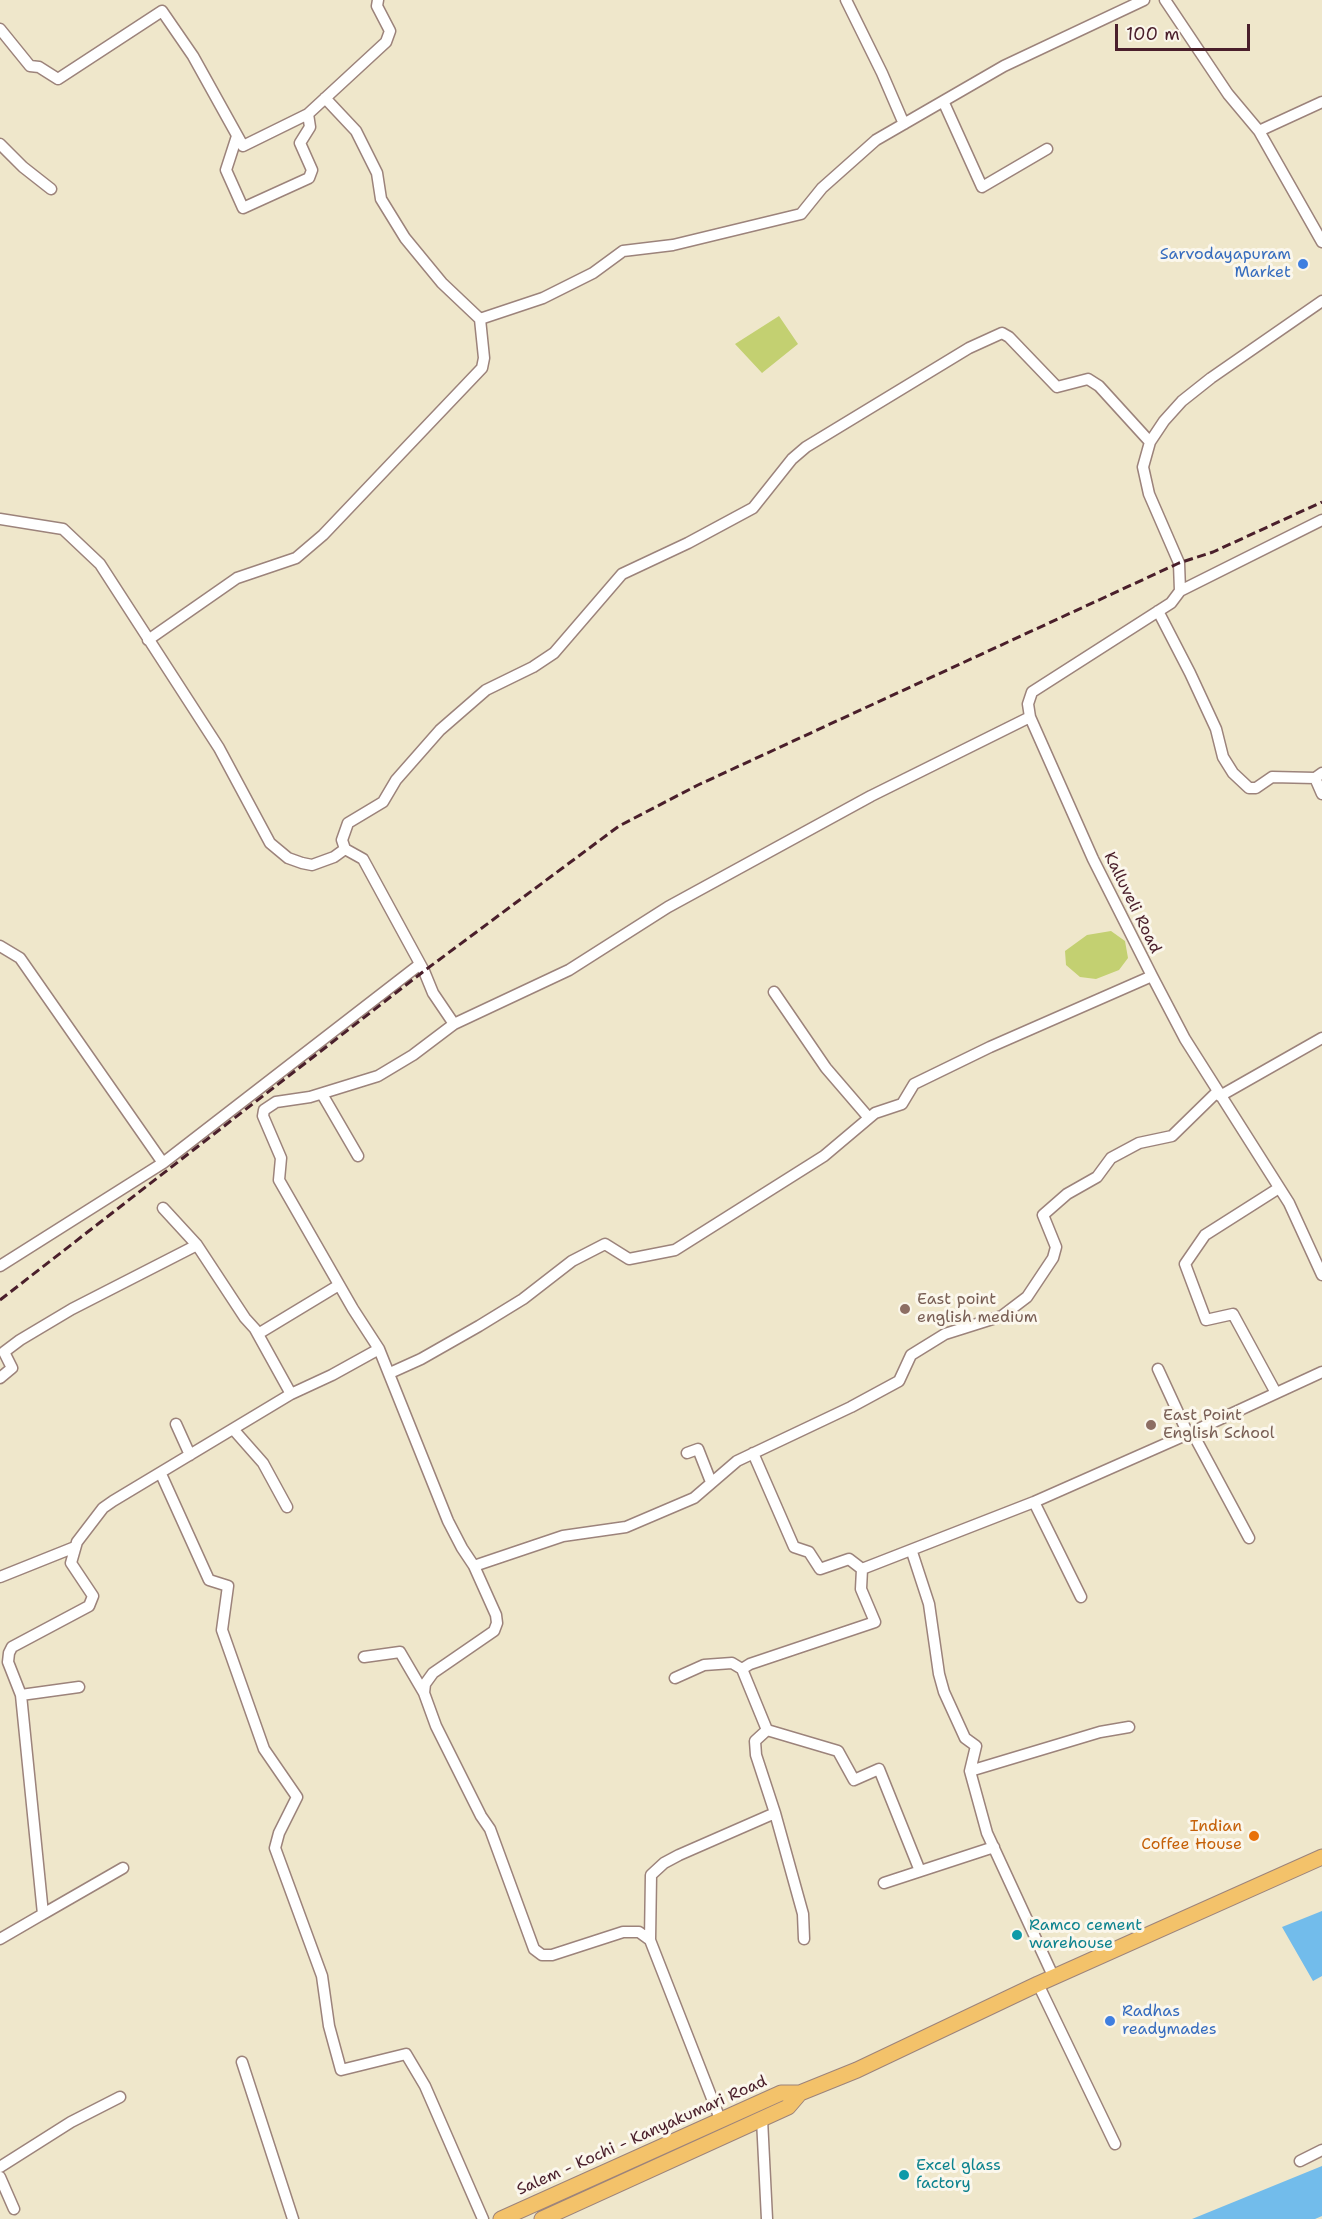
<!DOCTYPE html>
<style>
body{margin:0}
#map{position:relative;width:1322px;height:2219px;overflow:hidden;background:#efe7cb;font-family:"Shantell Sans",sans-serif}
canvas{display:block}
.scale{position:absolute;left:1115px;top:24px;width:135px;height:27px;box-sizing:border-box;border:3px solid #4a1f2b;border-top:0;padding-left:8px;font-size:18px;line-height:21px;white-space:nowrap;color:#4a1f2b;-webkit-text-stroke:4px #fbf7ec;paint-order:stroke}
</style>
<div id="map">
<canvas width="1322" height="2219"></canvas>
<div class="scale">100 m</div>
</div>
<script>
const g = document.querySelector('canvas').getContext('2d');
g.lineJoin = 'round';
function fillPath(path, color) { g.fillStyle = color; g.fill(path, 'evenodd'); }
const toPath = rows => new Path2D(rows.map(r => 'M' + r).join(''));
function strokePath(path, color, width, dash) { g.strokeStyle = color; g.lineWidth = width; g.lineCap = dash ? 'butt' : 'round'; g.setLineDash(dash || []); g.stroke(path); }
function drawText(font, color, halo, rows, align = 'center') {
  g.font = font + ' "Shantell Sans",sans-serif'; g.lineWidth = 6; g.setLineDash([]); g.textBaseline = 'middle'; g.strokeStyle = halo; g.fillStyle = color; for (const [text, x, y, turn = 0] of rows) {
    g.save(); g.translate(x, y); g.rotate((+turn || 0) * Math.PI / 180); g.textAlign = isNaN(turn) ? turn : align; if (halo) g.strokeText(text, 0, 0); g.fillText(text, 0, 0); g.restore();
  }
}
fillPath(toPath([
 [779,316,798,344,762,373,735,344],
 [1111,931,1125,941,1128,958,1119,970,1096,979,1080,977,1066,965,1065,951,1087,935]
]), '#c3d071');
fillPath(toPath([
 [1322,1911,1322,1976,1313,1981,1282,1927],
 [1322,2166,1322,2216,1315,2219,1192,2219]
]), '#72bceb');
const minor = toPath([
 [846,0,882,73,904,124],
 [1165,0,1228,94,1259,131,1322,242],
 [0,29,30,66,39,67,58,79,162,11,193,56,243,146,308,114,386,42,390,31,377,6,378,0],
 [325,98,356,131,377,173,381,199,405,238,442,283,480,319],
 [944,103,982,187,1047,149],
 [1259,131,1322,102],
 [237,136,226,170,243,208,309,178,312,170,300,143,310,127,308,114],
 [0,144,23,167,51,189],
 [1322,301,1211,378,1182,401,1164,421,1150,442,1143,467,1149,494,1179,563,1180,591,1171,603,1032,692,1028,704,1030,717,1093,859,1152,976,1185,1039,1289,1203,1322,1275],
 [0,519,63,529,100,564,219,748,270,843,288,858,302,863,312,865,334,857,345,849,363,859,424,971,433,993,454,1024],
 [1180,591,1322,520],
 [1158,611,1190,673,1216,729,1223,757,1233,773,1249,788,1256,788,1272,777,1315,778],
 [148,640,237,578,296,558,323,535,482,368,484,358,480,319,543,298,593,273,623,251,673,245,801,214,822,188,876,140,1004,66,1144,0],
 [1322,773,1315,778,1322,794],
 [345,849,342,840,348,823,383,802,396,780,440,730,486,690,533,667,554,653,622,574,688,543,753,508,792,459,806,447,969,348,1002,333,1009,337,1057,387,1088,379,1099,386,1150,442],
 [0,946,20,958,163,1163],
 [774,992,826,1068,869,1118],
 [322,1094,358,1156],
 [1220,1096,1322,1038],
 [163,1208,197,1245,245,1318,255,1329,291,1394],
 [0,1266,163,1163,419,965],
 [258,1334,339,1285],
 [1158,1369,1188,1434,1192,1432,1249,1538],
 [390,1373,421,1359,479,1326,523,1299,572,1261,605,1244,629,1259,675,1250,824,1156,875,1113,902,1104,914,1084,990,1047,1152,976],
 [0,1378,12,1368,4,1352,20,1340,72,1309,197,1245],
 [1276,1393,1233,1314,1206,1320,1185,1264,1205,1235,1279,1188],
 [176,1424,190,1455],
 [233,1429,263,1463,287,1507],
 [1192,1432,1322,1372],
 [687,1453,698,1449,711,1482],
 [753,1453,794,1547,809,1552,820,1569,849,1559,862,1569],
 [161,1474,209,1580,228,1586,222,1630,264,1749,297,1797,279,1833,275,1848,322,1976,329,2026,341,2070,406,2054,425,2086,483,2219],
 [1034,1502,1081,1597],
 [912,1552,929,1604,939,1674,944,1692,965,1738,976,1746,970,1771,987,1833,1054,1978],
 [474,1566,563,1536,626,1527,694,1498,737,1461,851,1407,899,1381,911,1355,945,1334,1002,1316,1027,1297,1053,1258,1056,1247,1043,1215,1067,1194,1097,1177,1111,1158,1139,1143,1172,1136,1217,1092],
 [862,1569,1034,1502,1188,1434],
 [0,1577,75,1547],
 [364,1657,400,1652,424,1693],
 [675,1678,704,1665,732,1663,742,1669],
 [21,1695,79,1687],
 [767,1730,838,1751,854,1780,879,1769,920,1871],
 [970,1771,1100,1732,1129,1727],
 [775,1813,803,1914,804,1939],
 [884,1883,994,1847],
 [43,1914,123,1868],
 [0,1939,43,1914,21,1695,8,1662,9,1653,12,1647,89,1606,93,1596,71,1563,77,1542,103,1508,113,1501,291,1394,332,1375,379,1349],
 [650,1940,651,1875,664,1863,679,1855,775,1813,756,1755,755,1741,767,1730,742,1669,750,1664,875,1622,861,1589,862,1569],
 [1038,1984,1115,2144],
 [242,2062,293,2219],
 [720,2119,650,1940,639,1932,623,1932,552,1955,542,1955,534,1949,490,1829,481,1816,436,1726,424,1693,425,1684,433,1673,494,1631,497,1623,496,1615,474,1566,462,1548,448,1521,379,1349,353,1309,279,1180,281,1158,263,1116,264,1110,276,1102,310,1097,378,1076,413,1055,454,1024,569,970,668,907,871,796,1030,717],
 [762,2119,767,2219],
 [1300,2161,1322,2150],
 [0,2167,71,2122,120,2097],
 [0,2177,14,2209]
]);
const highway = toPath([
 [501,2219,781,2093,800,2093,857,2070,1038,1984,1322,1857],
 [542,2219,788,2107,800,2093]
]);
strokePath(minor, '#9c837b', 13);
strokePath(highway, '#9c837b', 17);
strokePath(minor, '#fff', 10);
strokePath(highway, '#f3c26a', 15);
strokePath(toPath([
 [0,1300,424,971,619,826,698,785,1179,563,1213,552,1322,502]
]), '#4a1f2b', 3, [9, 4.5]);
for (const [x, y, r, color] of [
 [1303,264,6,"#3f7fe0"],
 [905,1309,6,"#8d6e63"],
 [1151,1425,6,"#8d6e63"],
 [1254,1836,6,"#e8710a"],
 [1017,1935,6,"#0f9aa8"],
 [1110,2021,6,"#3f7fe0"],
 [904,2175,6,"#0f9aa8"]
]) { const dot = new Path2D(); dot.arc(x, y, r, 0, 2 * Math.PI); g.fillStyle = color; g.fill(dot); strokePath(dot, '#fbf7ec', 2); }
drawText('16px', '#366cbe', '#fbf7ec', [
 ["Sarvodayapuram",1291,255],
 ["Market",1291,273],
 ["Radhas",1122,2012,"left"],
 ["readymades",1122,2030,"left"]
], 'right');
drawText('16px', '#4a1f2b', '#fbf7ec', [
 ["Kalluveli Road",1132,903,64],
 ["Salem - Kochi - Kanyakumari Road",642,2136,-24]
]);
drawText('16px', '#785e54', '#fbf7ec', [
 ["East point",917,1300],
 ["english medium",917,1318],
 ["East Point",1163,1416],
 ["English School",1163,1434]
], 'left');
drawText('16px', '#c56008', '#fbf7ec', [
 ["Indian",1242,1827],
 ["Coffee House",1242,1845]
], 'right');
drawText('16px', '#0d838f', '#fbf7ec', [
 ["Ramco cement",1029,1926],
 ["warehouse",1029,1944],
 ["Excel glass",916,2166],
 ["factory",916,2184]
], 'left');
</script>
